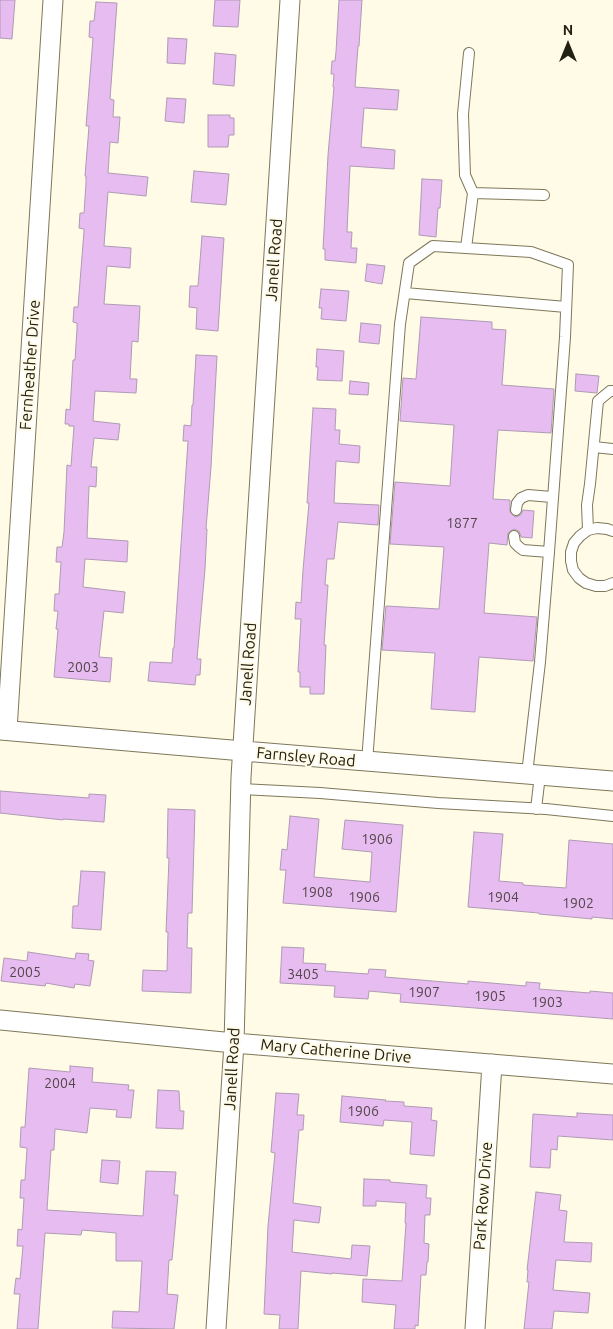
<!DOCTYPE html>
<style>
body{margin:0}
#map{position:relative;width:613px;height:1329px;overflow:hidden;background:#fffbe7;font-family:Ubuntu,sans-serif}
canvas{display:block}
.north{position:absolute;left:543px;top:20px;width:50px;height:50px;-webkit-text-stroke:4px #fffbe7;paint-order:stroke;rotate:0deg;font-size:14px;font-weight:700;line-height:20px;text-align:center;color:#232114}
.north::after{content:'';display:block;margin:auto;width:18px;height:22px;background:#232114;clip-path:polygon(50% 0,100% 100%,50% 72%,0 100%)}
</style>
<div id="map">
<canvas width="613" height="1329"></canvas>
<div class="north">N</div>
</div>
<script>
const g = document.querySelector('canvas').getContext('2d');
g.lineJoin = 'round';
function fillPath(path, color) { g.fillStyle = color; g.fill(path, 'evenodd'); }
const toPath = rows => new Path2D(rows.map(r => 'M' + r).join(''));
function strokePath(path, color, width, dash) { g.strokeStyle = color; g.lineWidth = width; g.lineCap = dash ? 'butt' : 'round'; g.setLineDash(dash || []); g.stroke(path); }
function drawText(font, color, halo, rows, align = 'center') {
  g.font = font + ' Ubuntu,sans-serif'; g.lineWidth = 4; g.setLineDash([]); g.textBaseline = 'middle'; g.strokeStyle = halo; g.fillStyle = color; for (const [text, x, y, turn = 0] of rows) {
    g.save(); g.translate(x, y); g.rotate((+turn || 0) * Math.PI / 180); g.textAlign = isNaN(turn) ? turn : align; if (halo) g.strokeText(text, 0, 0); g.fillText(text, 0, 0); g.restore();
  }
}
const building = toPath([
 [0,0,15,0,12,39,0,38,0,0],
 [215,0,240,0,238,27,213,26,215,0],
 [339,0,362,0,359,46,358,46,355,87,399,90,397,110,364,108,361,147,395,150,394,169,350,166,347,232,352,232,351,248,357,248,356,263,325,260,325,249,323,249,328,155,334,87,333,87,334,74,331,74,332,61,335,61,336,52,339,0],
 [96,2,117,3,110,99,114,100,113,117,120,117,118,143,110,142,108,173,148,177,146,196,108,192,104,246,131,248,130,268,107,266,104,304,140,306,138,342,132,341,130,379,137,379,136,393,95,391,93,421,120,424,118,440,94,438,91,467,97,467,96,487,89,486,87,538,128,541,127,562,85,559,83,587,125,592,123,613,104,611,99,657,112,658,110,682,54,677,58,629,56,629,58,611,54,611,55,594,59,594,61,562,56,562,57,547,62,547,64,532,67,465,71,466,74,426,69,426,69,424,65,424,66,409,70,410,73,360,75,360,77,329,77,323,73,322,74,307,78,307,84,231,84,229,79,228,80,213,84,213,86,183,86,176,85,176,89,126,86,126,93,38,89,37,90,21,94,21,96,2],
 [168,38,187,39,185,64,167,63,168,38],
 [215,53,236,55,234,86,213,84,215,53],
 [167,98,186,99,184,123,165,121,167,98],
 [208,115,230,115,230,118,234,118,234,135,229,135,228,147,208,147,208,115],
 [194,171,229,174,226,205,191,202,194,171],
 [422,179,442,180,440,208,438,208,436,237,419,235,422,179],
 [202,236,224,238,218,331,196,329,197,308,189,307,190,286,198,286,202,236],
 [367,264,385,266,382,284,365,281,367,264],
 [321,289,349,291,346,321,321,319,322,308,319,308,321,289],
 [421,317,492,322,492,329,506,330,502,385,554,389,551,433,498,430,493,499,510,500,510,512,515,517,521,515,523,510,534,511,532,538,521,537,519,531,514,529,508,533,507,545,489,543,484,613,537,617,533,661,479,657,475,712,431,709,435,653,382,650,386,606,439,609,444,547,390,544,395,482,450,486,454,425,400,421,403,378,416,379,421,317],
 [361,323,381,325,379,344,359,342,361,323],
 [317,349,344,351,342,381,317,380,318,367,316,367,317,349],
 [196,355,217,356,211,467,206,529,207,529,205,569,197,659,201,659,200,675,196,675,195,685,148,681,150,662,172,663,173,648,174,648,188,441,183,441,184,425,191,426,192,405,193,405,196,355],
 [576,374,599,376,597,393,575,391,576,374],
 [350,381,369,383,368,395,349,394,350,381],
 [313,408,336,409,335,430,340,430,339,444,360,446,359,463,336,461,334,503,379,505,378,525,338,522,334,559,327,559,325,585,328,585,324,645,326,645,324,694,310,694,310,687,300,687,300,672,298,672,301,619,295,619,296,602,301,603,303,570,309,503,307,503,313,408],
 [0,791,89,798,89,794,106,795,104,822,63,819,63,820,0,813,0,791],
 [168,809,195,810,192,913,188,913,187,948,192,948,191,993,142,991,143,970,167,971,168,932,166,932,169,858,167,858,168,809],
 [290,816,319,819,314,877,370,882,372,852,342,849,345,820,403,825,396,912,283,903,286,870,280,870,282,849,287,850,290,816],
 [474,832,503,834,499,881,523,883,523,885,566,888,569,840,613,844,613,919,592,917,592,919,539,914,539,913,468,907,474,832],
 [81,871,105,872,101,930,72,928,73,906,78,906,81,871],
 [282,947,304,948,303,963,326,964,325,971,368,974,369,969,386,970,385,977,468,984,468,981,526,986,526,982,540,983,539,989,590,993,590,991,613,993,613,1019,400,1002,401,994,369,991,368,999,334,997,335,986,280,983,282,947],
 [28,952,75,959,76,953,89,954,88,960,94,961,90,986,75,984,74,988,46,983,45,986,1,981,4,958,27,961,28,952],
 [70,1066,93,1068,92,1082,129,1085,128,1090,134,1090,131,1118,116,1117,117,1110,90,1108,87,1133,55,1129,54,1150,51,1150,47,1210,143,1216,146,1171,176,1172,174,1195,178,1195,172,1260,169,1260,167,1294,178,1295,174,1329,112,1328,113,1311,139,1312,142,1261,116,1261,116,1233,82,1230,81,1235,45,1233,38,1329,17,1329,20,1294,14,1294,16,1278,20,1279,23,1246,17,1246,18,1229,22,1230,24,1198,20,1198,21,1180,25,1180,27,1148,20,1147,21,1127,25,1127,29,1068,70,1072,70,1066],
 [158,1090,179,1091,180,1111,184,1111,183,1129,156,1128,158,1090],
 [276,1093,299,1094,297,1115,304,1115,303,1130,299,1130,293,1203,321,1207,319,1223,294,1220,292,1252,351,1259,352,1245,370,1246,367,1276,332,1273,332,1274,301,1271,298,1329,279,1329,280,1315,264,1314,268,1226,275,1153,271,1152,276,1093],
 [342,1096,386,1100,385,1101,404,1102,404,1106,432,1108,431,1120,437,1121,434,1156,410,1154,412,1122,384,1120,383,1126,340,1122,342,1096],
 [577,1113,613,1115,613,1140,558,1136,557,1150,551,1149,550,1168,530,1167,533,1114,577,1117,577,1113],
 [102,1160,120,1161,118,1184,100,1182,102,1160],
 [364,1179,390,1180,390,1182,427,1185,426,1198,431,1198,430,1215,425,1215,424,1243,429,1244,428,1262,427,1262,426,1275,421,1275,418,1326,415,1325,415,1329,394,1329,396,1305,362,1302,363,1279,402,1281,406,1223,405,1223,406,1203,376,1201,376,1206,363,1206,364,1179],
 [536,1192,561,1195,559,1210,567,1211,564,1242,592,1243,591,1262,556,1260,553,1290,590,1293,588,1313,554,1311,552,1329,524,1329,529,1282,527,1282,528,1270,527,1270,536,1192]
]);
fillPath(building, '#e7bcf1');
strokePath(building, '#af9ab4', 1);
const lane = toPath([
 [469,53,463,114,465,175,473,193],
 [466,248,473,193,544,195],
 [405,293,566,307],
 [594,447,613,449],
 [516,510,517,503,521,498,528,495,552,497],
 [588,530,587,505,590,484,598,401,610,391,613,391],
 [613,531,607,529,597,528,588,530,580,536,574,543,571,552,571,561,573,570,579,578,586,583,596,586,605,586,613,583],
 [514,536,515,543,519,547,523,550,549,552],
 [367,762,400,324,409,263,433,246,531,252,568,265,565,337,549,552,540,662,527,774],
 [241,789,320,793,438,803,546,809,613,816],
 [536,809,540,775]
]);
const street = toPath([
 [0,730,243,751,613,781],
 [7,730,53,0],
 [0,1020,234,1043,613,1074],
 [216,1329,234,1043,241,777,290,0],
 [475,1329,492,1064]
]);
strokePath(lane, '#7e785a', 12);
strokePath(street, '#7e785a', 21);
strokePath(lane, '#fff', 10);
strokePath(street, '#fff', 19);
drawText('14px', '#54484b', null, [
 ["1877",462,523],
 ["2003",83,667],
 ["1906",377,839],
 ["1908",317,892],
 ["1906",364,897],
 ["1904",503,897],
 ["1902",578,903],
 ["2005",25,972],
 ["3405",303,974],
 ["1907",424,992],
 ["1905",490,996],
 ["1903",547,1002],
 ["2004",60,1083],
 ["1906",363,1111]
]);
drawText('16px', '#232114', '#fffbe7', [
 ["Janell Road",274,260,-86],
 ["Fernheather Drive",30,365,-86],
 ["Janell Road",248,664,-86],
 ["Farnsley Road",306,757,5],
 ["Mary Catherine Drive",336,1051,5],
 ["Janell Road",232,1069,-87],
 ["Park Row Drive",483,1196,-86]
]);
</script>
